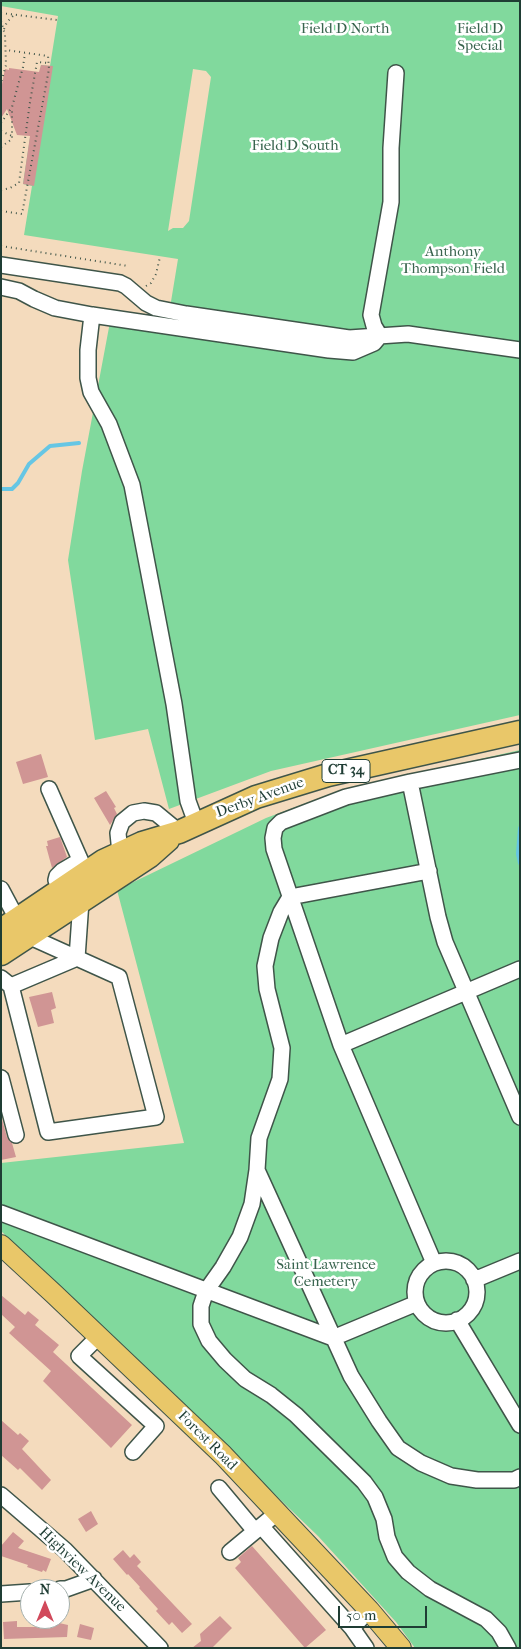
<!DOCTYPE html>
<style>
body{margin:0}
#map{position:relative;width:521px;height:1649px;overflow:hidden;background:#f4dbbd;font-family:"IM FELL French Canon",serif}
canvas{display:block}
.frame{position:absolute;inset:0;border:2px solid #1f3d34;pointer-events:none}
.north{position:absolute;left:20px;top:1579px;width:50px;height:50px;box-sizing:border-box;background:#fff;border:1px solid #a5b1ae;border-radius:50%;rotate:0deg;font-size:14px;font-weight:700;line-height:20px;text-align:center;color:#1f3d34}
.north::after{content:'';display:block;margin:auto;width:18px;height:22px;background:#d1495b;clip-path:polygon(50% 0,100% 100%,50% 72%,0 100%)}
.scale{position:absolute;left:338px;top:1606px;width:89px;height:22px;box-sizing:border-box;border:2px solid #1f3d34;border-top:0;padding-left:6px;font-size:15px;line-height:18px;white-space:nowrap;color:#1f3d34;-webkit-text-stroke:4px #fff;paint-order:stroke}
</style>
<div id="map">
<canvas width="521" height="1649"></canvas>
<div class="frame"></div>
<div class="north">N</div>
<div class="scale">50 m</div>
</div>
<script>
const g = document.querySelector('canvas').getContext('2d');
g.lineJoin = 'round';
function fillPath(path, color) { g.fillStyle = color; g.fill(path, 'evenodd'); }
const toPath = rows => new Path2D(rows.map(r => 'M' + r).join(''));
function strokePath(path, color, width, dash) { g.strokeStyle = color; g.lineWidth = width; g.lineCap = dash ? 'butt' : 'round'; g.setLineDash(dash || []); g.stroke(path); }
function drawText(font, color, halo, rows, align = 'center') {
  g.font = font + ' "IM FELL French Canon",serif'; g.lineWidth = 5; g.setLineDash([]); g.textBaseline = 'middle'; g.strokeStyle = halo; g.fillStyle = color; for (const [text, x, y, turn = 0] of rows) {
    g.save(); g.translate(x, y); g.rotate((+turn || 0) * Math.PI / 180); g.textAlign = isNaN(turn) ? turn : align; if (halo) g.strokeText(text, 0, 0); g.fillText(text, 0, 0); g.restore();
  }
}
fillPath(toPath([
 [1,1,520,1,520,715,271,771,169,809,148,729,95,740,68,560,82,471,110,322,166,332,178,259,24,235,32,186,23,184,41,65,50,66,58,16,1,6],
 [193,69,206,71,211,77,189,221,183,228,173,228,168,231],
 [520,750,520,1648,415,1648,396,1622,318,1536,1,1231,1,1163,184,1143,117,890,266,818,336,792]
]), '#81d99d');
strokePath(toPath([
 [1,489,12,489,18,483,29,464,50,446,79,443],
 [520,828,518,854,520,863]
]), '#66c6e4', 4);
fillPath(toPath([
 [41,65,53,66,34,186,23,184,30,136,17,135,7,109,1,118,1,89,5,69,9,70,9,68,39,72],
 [41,754,48,777,23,784,16,762],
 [106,791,116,807,114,808,117,814,110,825,94,798],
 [60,837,67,857,52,868,46,846,48,846,47,841],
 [52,992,56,1008,51,1010,54,1023,38,1027,29,997],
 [1,1116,7,1137,12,1143,16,1157,1,1160],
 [1,1295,25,1315,28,1311,39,1320,35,1325,59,1345,53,1352,132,1425,111,1448,43,1381,51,1371,9,1333,15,1327,1,1314],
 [1,1420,18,1435,20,1433,29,1441,22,1449,51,1480,42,1490,20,1468,18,1470,1,1455],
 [91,1511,98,1524,86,1532,78,1519],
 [13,1532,24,1541,18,1548,51,1559,46,1572,43,1570,42,1572,27,1567,28,1565,1,1556,1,1546],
 [252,1546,326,1630,305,1648,235,1568,241,1562,238,1558],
 [123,1550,130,1558,134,1554,141,1562,137,1566,192,1624,182,1633,172,1622,169,1625,156,1611,158,1609,139,1588,140,1587,128,1574,127,1575,113,1559],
 [220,1616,232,1628,212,1648,192,1648,201,1641,200,1634],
 [43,1619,58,1619,59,1623,68,1625,67,1637,4,1639,3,1622,17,1621,17,1627,44,1627],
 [80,1624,94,1628,91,1640,77,1637]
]), '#d09594');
const minor = toPath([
 [1,265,120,283,126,286,146,303,156,308,186,314,349,338,408,334,520,350],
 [1,287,19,291,34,299,55,308,92,315,329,350,353,352,374,343,379,337],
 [92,315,88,350,88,378,91,392,109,424,132,485,174,704,188,801,196,823],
 [380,336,374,326,371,315,391,202,391,148,396,73],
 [410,782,438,917,445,942,520,1117],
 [49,789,86,873],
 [120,853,118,833,122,822,133,813,144,811,156,813,179,832],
 [429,871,290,897,281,912,271,938,265,966,267,989,282,1048,280,1079,259,1138,257,1170,252,1204,240,1237,223,1267,206,1291,201,1306,201,1324,209,1341,225,1360,245,1379,271,1395,296,1415,364,1482,375,1497,384,1519,387,1537,395,1557,408,1572,430,1589,486,1619,499,1632,508,1648],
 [1,889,17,919],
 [60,890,56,880,57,876,62,871,79,861],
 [1,978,11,986,48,1132,156,1117,119,977,28,936],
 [11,986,77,958,81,901],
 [341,1045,520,969],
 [1,1078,16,1135],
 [257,1170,351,1376,379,1421,398,1448,421,1463,451,1476,477,1480,514,1480,520,1477],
 [1,1213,333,1338,417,1303],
 '415 1292a31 31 0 1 1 62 0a31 31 0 1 1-62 0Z',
 [434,1263,341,1045,274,849,273,838,275,828,281,822,346,797,410,782,520,760],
 [474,1280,520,1261],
 [457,1320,520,1425],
 [99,1336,79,1356,156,1426,133,1452],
 [219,1488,255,1531],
 [1,1495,65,1550,160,1648],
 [261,1526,352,1628,369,1610],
 [230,1552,277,1513],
 [60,1589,66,1589,94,1579],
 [1,1594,30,1592],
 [352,1628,366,1648]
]);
const major = toPath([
 [1,1245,54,1294,223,1455,369,1610,401,1648]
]);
const highway = toPath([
 [1,930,103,861,142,843,179,832,256,797,328,775,520,732],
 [1,954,150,856,168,840]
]);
strokePath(minor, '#3f5549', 18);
strokePath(major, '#3f5549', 22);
strokePath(highway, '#3f5549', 25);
strokePath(toPath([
 [1,13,57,20],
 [1,21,5,35,6,65,1,83],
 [4,29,7,22,14,15],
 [1,123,12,107,23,67,25,53],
 [1,131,12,136],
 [1,147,12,139,12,108],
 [1,190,10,188,19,183,30,102,37,62,48,63],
 [1,211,22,214,49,69,48,56,6,50],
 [1,246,128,266],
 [146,286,151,283,156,274,160,257]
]), '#3f5549', 2, [1, 4]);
strokePath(minor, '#fff', 15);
strokePath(major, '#e9c769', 20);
strokePath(highway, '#e9c769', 22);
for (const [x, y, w] of [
 [346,771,48]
]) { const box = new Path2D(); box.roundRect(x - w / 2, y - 11.5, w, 23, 4); g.fillStyle = '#fff'; g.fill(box); strokePath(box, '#1f3d34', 1); }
drawText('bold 14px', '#1f3d34', null, [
 ["CT 34",346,771]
]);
drawText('15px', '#38644e', '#fff', [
 ["Field D North",345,29],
 ["Field D",480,29],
 ["Special",480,46],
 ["Field D South",295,146],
 ["Anthony",453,252],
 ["Thompson Field",453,269],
 ["Saint Lawrence",326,1265],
 ["Cemetery",326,1282]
]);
drawText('15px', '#1f3d34', '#fff', [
 ["Derby Avenue",260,798,-20],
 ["Forest Road",207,1441,45],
 ["Highview Avenue",82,1570,44]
]);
</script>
